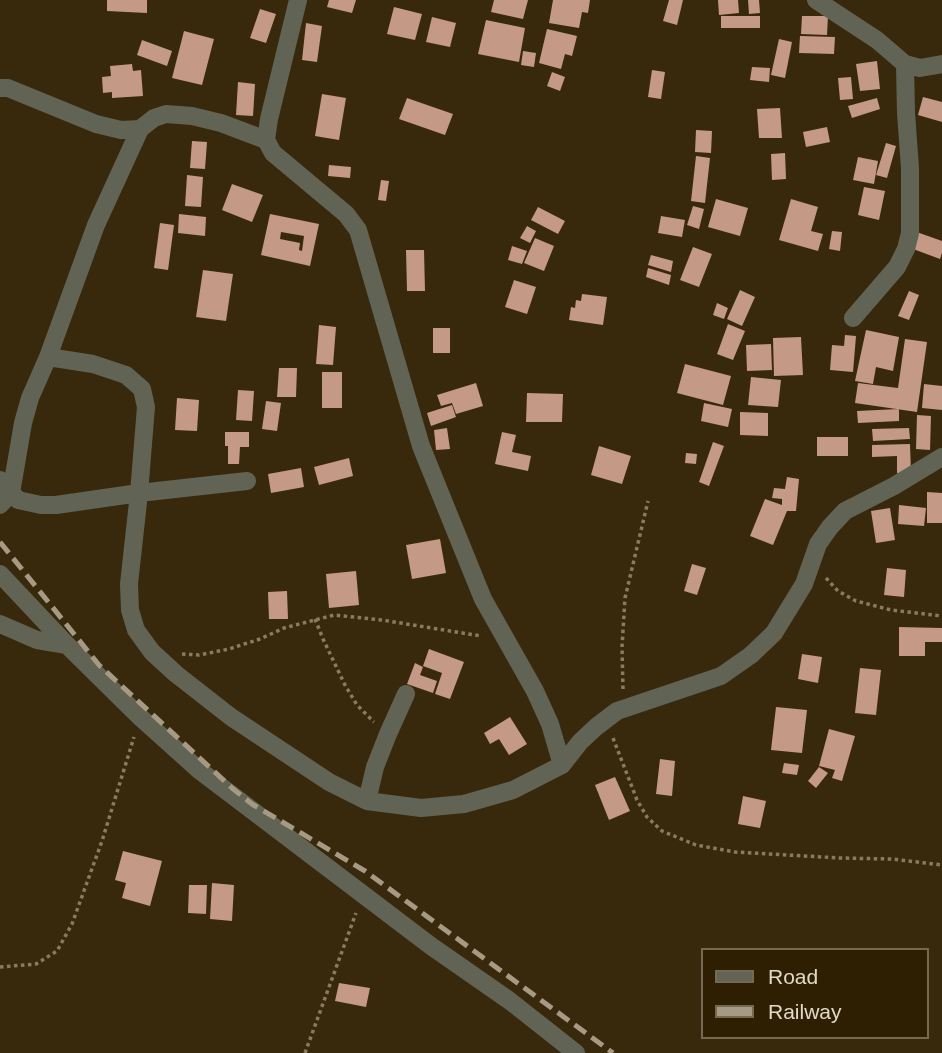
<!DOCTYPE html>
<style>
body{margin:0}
#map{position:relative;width:942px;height:1053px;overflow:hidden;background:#39290c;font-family:Arial,sans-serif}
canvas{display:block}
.legend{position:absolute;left:701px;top:948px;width:228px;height:91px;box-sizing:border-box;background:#2e1f02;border:2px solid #766951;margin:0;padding:9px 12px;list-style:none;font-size:21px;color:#e2d8c8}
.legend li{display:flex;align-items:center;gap:14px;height:35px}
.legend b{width:35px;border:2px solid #766951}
</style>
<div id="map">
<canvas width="942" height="1053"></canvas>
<ul class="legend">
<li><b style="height:9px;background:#616354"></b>Road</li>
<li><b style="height:9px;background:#a69a85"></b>Railway</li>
</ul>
</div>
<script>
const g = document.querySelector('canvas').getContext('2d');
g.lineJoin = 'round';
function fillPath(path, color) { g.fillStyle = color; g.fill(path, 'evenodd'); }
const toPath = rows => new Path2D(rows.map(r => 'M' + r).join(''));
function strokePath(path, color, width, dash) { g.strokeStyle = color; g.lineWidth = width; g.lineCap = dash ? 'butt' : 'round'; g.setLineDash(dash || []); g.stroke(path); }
fillPath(toPath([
 [107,0,147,0,147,13,107,11],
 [329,0,356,0,352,13,327,7],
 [494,0,528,0,523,19,491,12],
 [553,0,590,0,588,13,582,12,579,28,549,23],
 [669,0,683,0,677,25,663,21],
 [718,0,738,0,739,13,719,15],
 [748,0,759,0,760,13,749,14],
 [394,7,422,14,415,40,387,34],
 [260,9,276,14,266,43,250,38],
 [721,16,760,16,760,28,721,28],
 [802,16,828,16,827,35,801,34],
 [432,17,456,23,450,47,426,42],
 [486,20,525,28,519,62,478,54],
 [306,23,322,26,317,62,302,60],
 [547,29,577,36,572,56,565,54,561,69,539,63],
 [184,31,214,39,202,85,172,78],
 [800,36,835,37,834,54,799,53],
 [779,39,792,42,785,78,771,75],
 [142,40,172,51,167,66,137,55],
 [523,51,536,53,534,67,521,65],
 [877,61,880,89,860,91,856,64],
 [132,64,133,71,141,70,143,96,112,98,112,92,103,93,102,77,111,76,110,66],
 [752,67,770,68,769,82,750,80],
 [652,70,665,72,661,99,648,97],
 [552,72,565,77,560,91,547,86],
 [851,77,853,99,840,100,838,78],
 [238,82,255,84,253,116,236,115],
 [322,94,346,98,339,140,315,136],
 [923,97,942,102,942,122,918,115],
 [407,98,453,114,445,135,399,119],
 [877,98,880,109,852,118,848,106],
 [780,108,782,138,759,138,757,109],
 [827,127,830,142,806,147,803,132],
 [696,130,712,131,711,153,695,152],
 [192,141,207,142,205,169,190,168],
 [886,143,896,146,887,178,876,175],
 [785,153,786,179,772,180,771,154],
 [696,156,710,158,705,203,691,201],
 [858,157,878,161,874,184,853,180],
 [329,165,351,167,350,178,328,176],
 [187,175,203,177,201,207,185,206],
 [381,180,389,181,386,201,378,200],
 [232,184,263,195,252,222,222,210],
 [864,187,885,191,879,220,858,215],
 [716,199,748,208,740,236,708,227],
 [791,199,818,207,811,231,823,234,818,251,779,240],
 [693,206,704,209,699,229,687,225],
 [538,207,565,221,558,234,531,220],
 [179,214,206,217,205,236,178,233],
 [270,214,319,224,310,266,261,255],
 [281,232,304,236,302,251,299,250,300,243,280,239],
 [661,216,685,220,682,237,658,233],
 [160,223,174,225,168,270,154,268],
 [527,226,536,231,530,243,520,238],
 [911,230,942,241,942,253,940,259,905,246],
 [832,231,842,232,840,251,829,249],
 [535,238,554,246,544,271,524,263],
 [512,246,527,251,522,264,508,260],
 [693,247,712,254,699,287,680,280],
 [406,250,424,250,425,291,407,291],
 [651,255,673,261,671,272,648,265],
 [648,268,671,275,669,285,646,277],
 [203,270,233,274,226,321,196,317],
 [514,280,536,287,527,314,505,307],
 [740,290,755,297,742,326,727,319],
 [909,291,919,295,909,320,898,316],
 [582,294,607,297,603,325,569,320,571,307,575,308,576,300,581,301],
 [717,303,728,308,724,319,713,315],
 [728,324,745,331,733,360,717,354],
 [319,325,336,327,333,365,316,364],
 [433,328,450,328,450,353,433,353],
 [866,330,899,337,893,371,876,367,873,384,855,381],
 [845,335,856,336,853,372,830,370,832,345,844,346],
 [801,337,803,375,774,376,773,338],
 [905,339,927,342,917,412,855,403,858,383,898,388],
 [771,344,772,370,747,371,746,345],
 [685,364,731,376,723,405,677,393],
 [279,368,297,368,296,397,277,397],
 [322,372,342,372,342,408,322,408],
 [751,377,781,380,778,407,748,405],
 [476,383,483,406,456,414,452,403,441,406,437,395],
 [924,384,942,386,942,410,922,408],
 [238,390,254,391,252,421,236,420],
 [527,393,563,394,562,422,526,422],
 [177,398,199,400,197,431,175,430],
 [266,401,281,403,277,431,262,429],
 [704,403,732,409,728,427,701,421],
 [452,405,456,417,431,426,427,413],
 [899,409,899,421,858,423,857,411],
 [740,412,768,413,768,436,740,435],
 [917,415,931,416,930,450,916,449],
 [447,428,450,449,436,450,434,430],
 [909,428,910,439,873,441,872,429],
 [225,432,249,432,249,447,240,447,239,464,228,464,228,446,225,446],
 [502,432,516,435,512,452,531,456,528,471,495,464],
 [817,437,848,437,848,456,817,456],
 [713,442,724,446,709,486,699,482],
 [910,444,911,473,897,473,897,456,872,457,872,445],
 [599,446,631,456,622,484,591,475],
 [686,453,697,454,696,464,685,463],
 [349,458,353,476,319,485,314,467],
 [301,468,304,487,271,493,268,474],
 [787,477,799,479,796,511,787,511,773,545,750,536,765,499,782,505,782,499,772,498,774,488,785,489],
 [927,492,942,493,942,523,927,523],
 [899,505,926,508,924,526,898,524],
 [890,508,895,540,876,543,871,511],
 [440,539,446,573,412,579,406,545],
 [692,564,706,568,697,595,684,591],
 [887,568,906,570,904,597,884,595],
 [356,571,359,605,329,608,326,574],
 [287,591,288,619,269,619,268,592],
 [899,627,942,628,942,642,925,642,925,656,899,656],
 [429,649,464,662,450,699,435,694,442,673,423,666],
 [802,654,822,657,818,683,798,679],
 [415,663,423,667,420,675,437,681,433,693,407,684],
 [860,668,881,670,876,715,855,713],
 [776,707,807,710,802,753,771,750],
 [510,717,527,744,509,755,499,739,490,744,484,733],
 [829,729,855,736,842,781,832,778,835,770,819,766],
 [660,759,675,761,672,796,656,794],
 [784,763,799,765,797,775,782,773],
 [819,767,828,773,816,788,808,781],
 [615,777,630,811,609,820,595,785],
 [743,796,766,801,760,828,738,824],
 [123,851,162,861,150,906,122,898,126,883,115,880],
 [212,883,234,885,232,921,210,919],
 [189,885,207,885,206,914,188,913],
 [339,983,370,988,366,1007,335,1001]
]), '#c49985');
strokePath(toPath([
 [826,578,838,591,856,601,891,610,942,616],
 [315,619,323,639,345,685,357,705,374,722],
 [182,654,199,655,229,649,260,639,284,628,334,615,382,620,481,636],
 [623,689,622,647,625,598,648,501],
 [613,738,637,800,647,817,662,831,696,845,735,852,840,858,892,859,942,865],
 [0,967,36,964,57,951,72,924,102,841,134,737],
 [305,1053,356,913]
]), '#887a63', 3.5, [3.5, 3.5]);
strokePath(toPath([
 [298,0,269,119,266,140,273,153,346,214,358,230,421,446,483,599,535,691,550,724,562,765],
 [816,0,877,40,905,64,920,68,942,64],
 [0,88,8,88,96,124,121,130,140,129,154,118,166,114,192,116,221,123,266,140],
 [853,318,897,267,906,249,910,233,910,168,906,113,905,64],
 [48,357,93,364,126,375,142,389,146,407,139,493,129,584,130,610,136,630,152,652,176,674,231,717,329,782,367,801,421,808,464,804,513,790,562,765,580,742,596,727,617,711,721,676,751,655,774,633,804,584,818,544,830,527,845,511,894,486,942,457],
 [0,480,18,500,41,505,56,505,139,493,247,481],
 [0,505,11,493,23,423,30,398,48,357,96,225,140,129],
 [0,574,67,645,140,717,199,770,431,946,510,1001,576,1053],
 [0,624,37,640,67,645],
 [367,801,375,767,388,734,406,694]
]), '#616354', 18);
strokePath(toPath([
 [0,542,99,665,232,788,252,804,365,871,613,1053]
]), '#a69a85', 5, [14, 7]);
</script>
